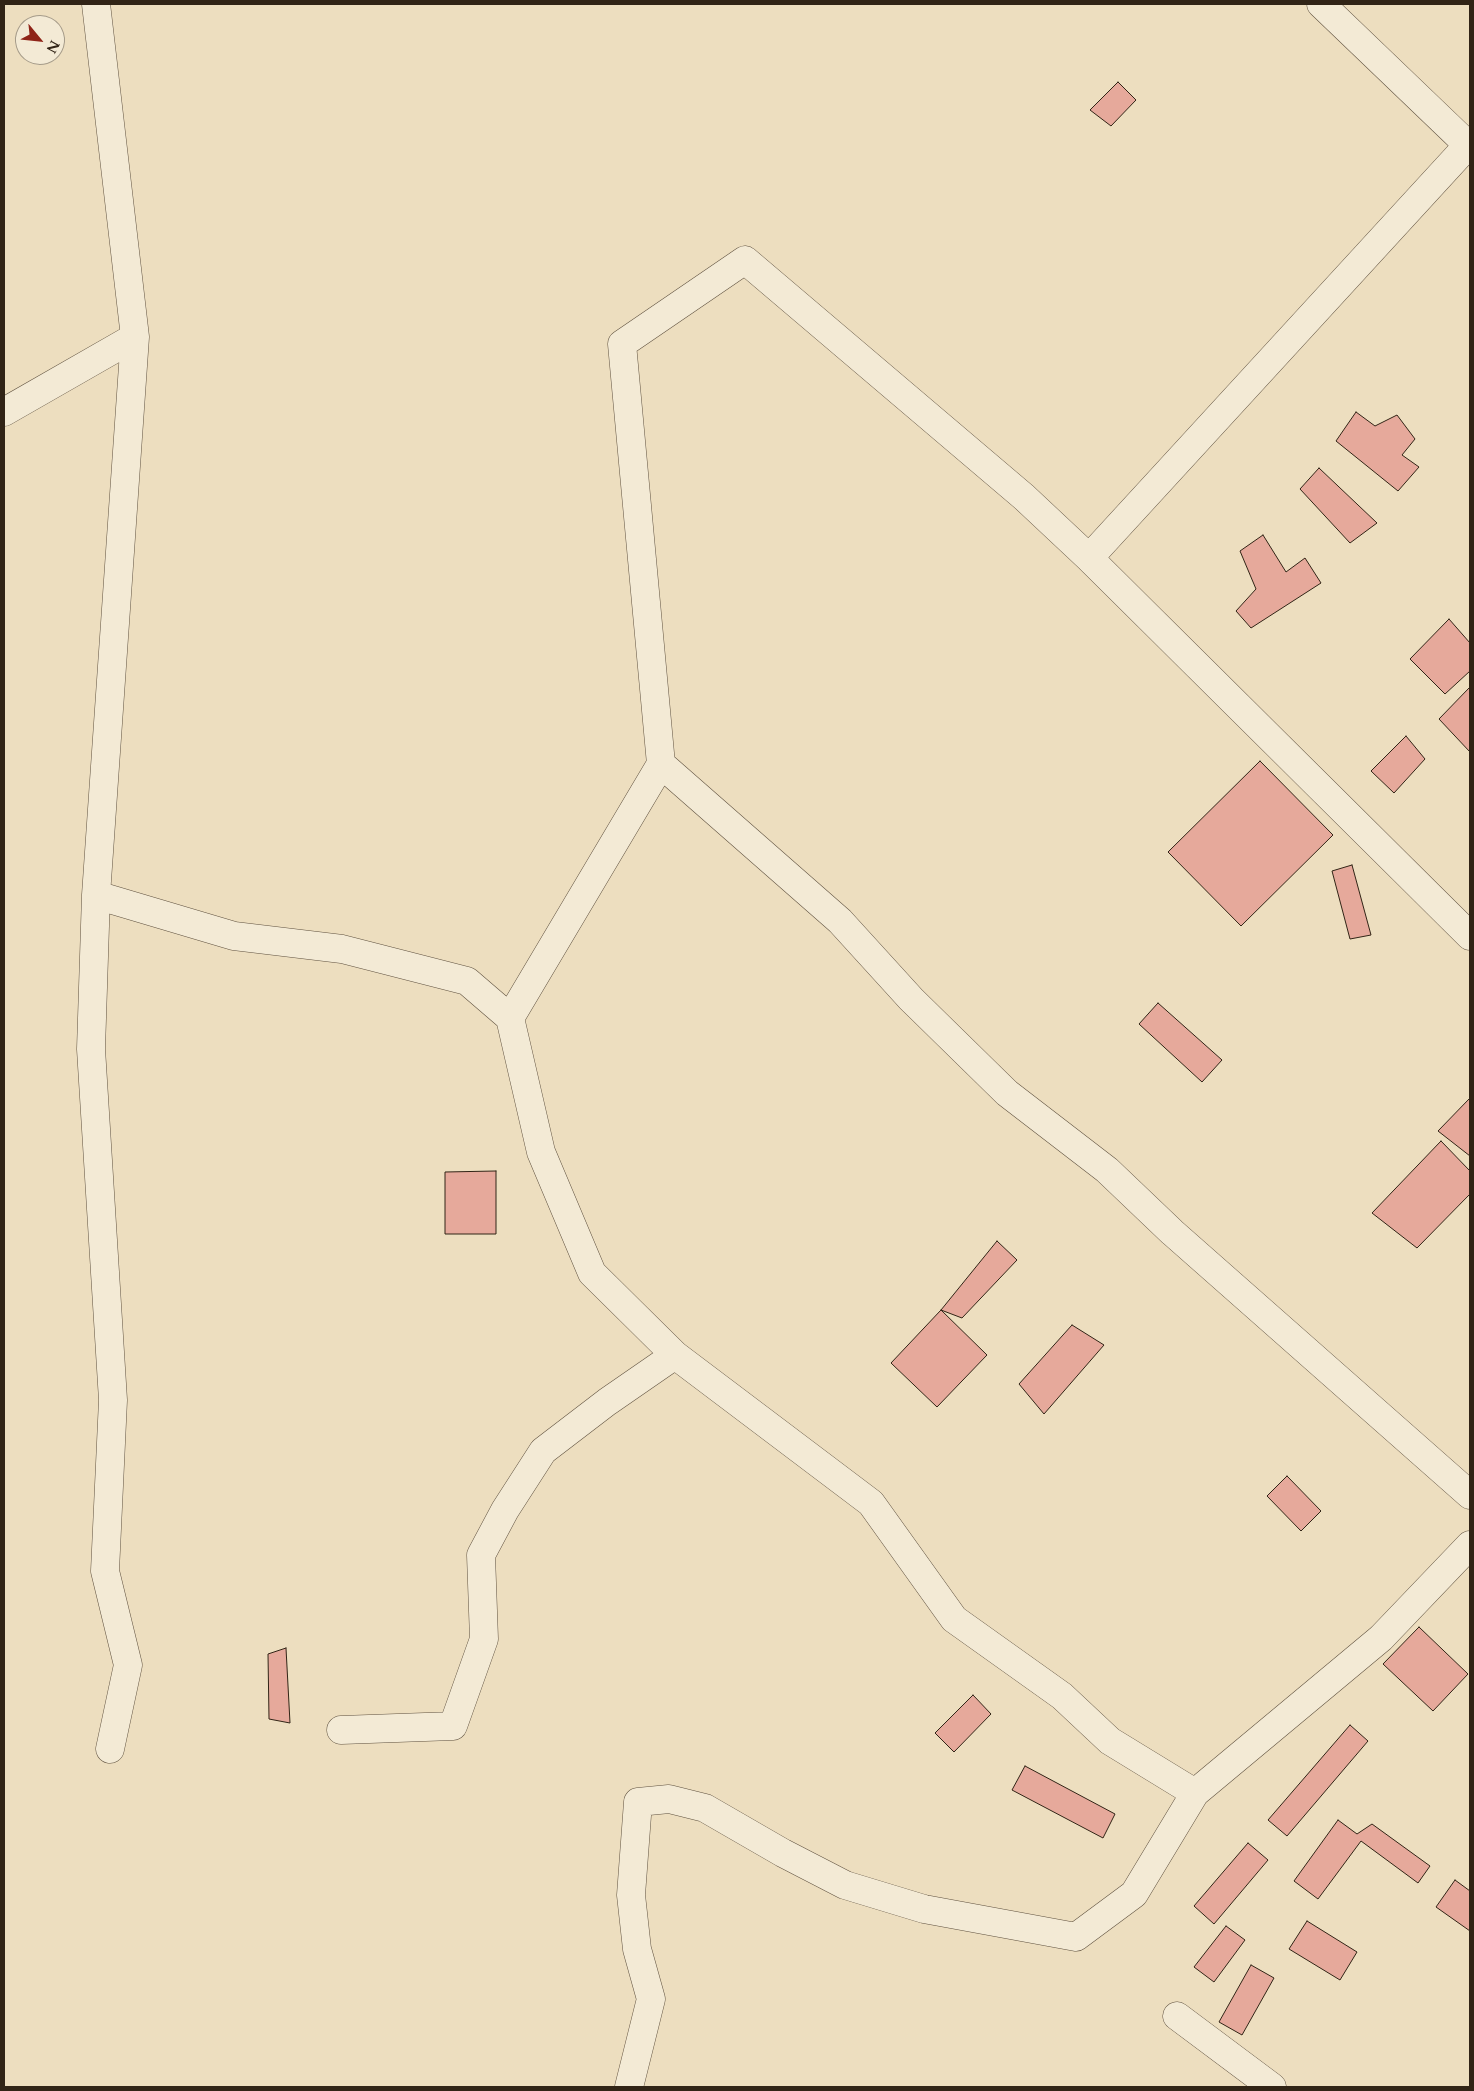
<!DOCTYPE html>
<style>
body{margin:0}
#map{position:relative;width:1474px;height:2091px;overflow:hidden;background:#eddebf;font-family:Cardo,serif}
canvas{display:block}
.frame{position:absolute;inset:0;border:5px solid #312416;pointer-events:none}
.north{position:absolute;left:15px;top:15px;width:50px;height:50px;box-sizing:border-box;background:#f3ead5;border:1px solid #a59b89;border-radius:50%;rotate:118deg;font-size:14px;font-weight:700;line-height:20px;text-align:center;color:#312416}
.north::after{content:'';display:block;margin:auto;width:18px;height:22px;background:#8f2418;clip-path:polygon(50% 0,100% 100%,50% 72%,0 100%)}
</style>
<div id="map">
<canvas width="1474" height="2091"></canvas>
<div class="frame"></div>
<div class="north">N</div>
</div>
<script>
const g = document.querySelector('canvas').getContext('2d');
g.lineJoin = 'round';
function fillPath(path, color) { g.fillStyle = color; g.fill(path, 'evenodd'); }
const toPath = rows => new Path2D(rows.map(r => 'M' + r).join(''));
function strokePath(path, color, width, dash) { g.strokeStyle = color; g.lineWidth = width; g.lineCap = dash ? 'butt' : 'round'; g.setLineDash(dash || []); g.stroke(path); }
const building = toPath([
 [1118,82,1136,100,1111,126,1090,110,1118,82],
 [1356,412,1375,426,1397,415,1415,439,1402,455,1419,467,1398,491,1336,441,1356,412],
 [1319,468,1377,523,1350,543,1300,489,1319,468],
 [1263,535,1286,572,1305,558,1321,583,1251,628,1236,611,1256,589,1240,551,1263,535],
 [1449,619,1470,643,1470,671,1445,694,1410,659,1449,619],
 [1470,687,1470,752,1439,719,1470,687],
 [1406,736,1425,759,1394,793,1371,771,1406,736],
 [1260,761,1333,835,1241,926,1168,852,1260,761],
 [1352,865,1371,935,1350,939,1332,871,1352,865],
 [1158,1003,1222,1060,1202,1082,1139,1024,1158,1003],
 [1470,1098,1470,1156,1438,1131,1470,1098],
 [1441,1141,1470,1171,1470,1194,1417,1248,1372,1213,1441,1141],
 [496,1171,496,1234,445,1234,445,1172,496,1171],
 [997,1241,1017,1260,962,1318,941,1310,997,1241],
 [941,1310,987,1355,937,1407,891,1363,941,1310],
 [1072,1325,1104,1345,1044,1414,1019,1384,1072,1325],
 [1287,1476,1321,1511,1301,1531,1267,1496,1287,1476],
 [1419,1627,1468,1674,1433,1711,1383,1664,1419,1627],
 [286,1648,290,1723,269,1719,268,1654,286,1648],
 [973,1695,991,1714,954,1752,935,1733,973,1695],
 [1350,1725,1368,1741,1287,1836,1268,1820,1350,1725],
 [1025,1766,1115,1814,1103,1838,1012,1790,1025,1766],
 [1338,1820,1357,1834,1372,1824,1430,1866,1418,1883,1361,1841,1318,1899,1294,1881,1338,1820],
 [1248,1843,1268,1860,1214,1924,1194,1906,1248,1843],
 [1455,1880,1470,1891,1470,1931,1436,1907,1455,1880],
 [1307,1921,1357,1952,1340,1980,1289,1949,1307,1921],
 [1226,1926,1245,1940,1214,1982,1194,1967,1226,1926],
 [1251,1965,1274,1978,1242,2035,1219,2022,1251,1965]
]);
fillPath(building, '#e6a99b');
strokePath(building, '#312416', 1);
const minor = toPath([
 [96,4,135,337,96,895,91,1049,113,1400,105,1571,128,1665,110,1749],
 [1321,4,1468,145],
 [4,412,135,337],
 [1089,558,1470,143],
 [96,895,234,936,342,949,467,981,510,1018,541,1152,592,1273,675,1355,871,1503,954,1619,1062,1696,1110,1741,1195,1793],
 [1470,936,1089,558,1024,497,745,260,622,344,661,764,840,921,911,999,1007,1093,1107,1170,1172,1232,1470,1495],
 [510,1018,661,764],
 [341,1730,453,1726,484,1639,481,1555,505,1510,543,1451,607,1402,675,1355],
 [1177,2016,1272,2087],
 [629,2087,651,1999,637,1949,631,1895,638,1802,669,1799,705,1808,783,1853,845,1885,924,1909,1076,1937,1134,1894,1195,1793,1381,1638,1470,1545]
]);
strokePath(minor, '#605240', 29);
strokePath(minor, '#f3ead5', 28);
</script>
